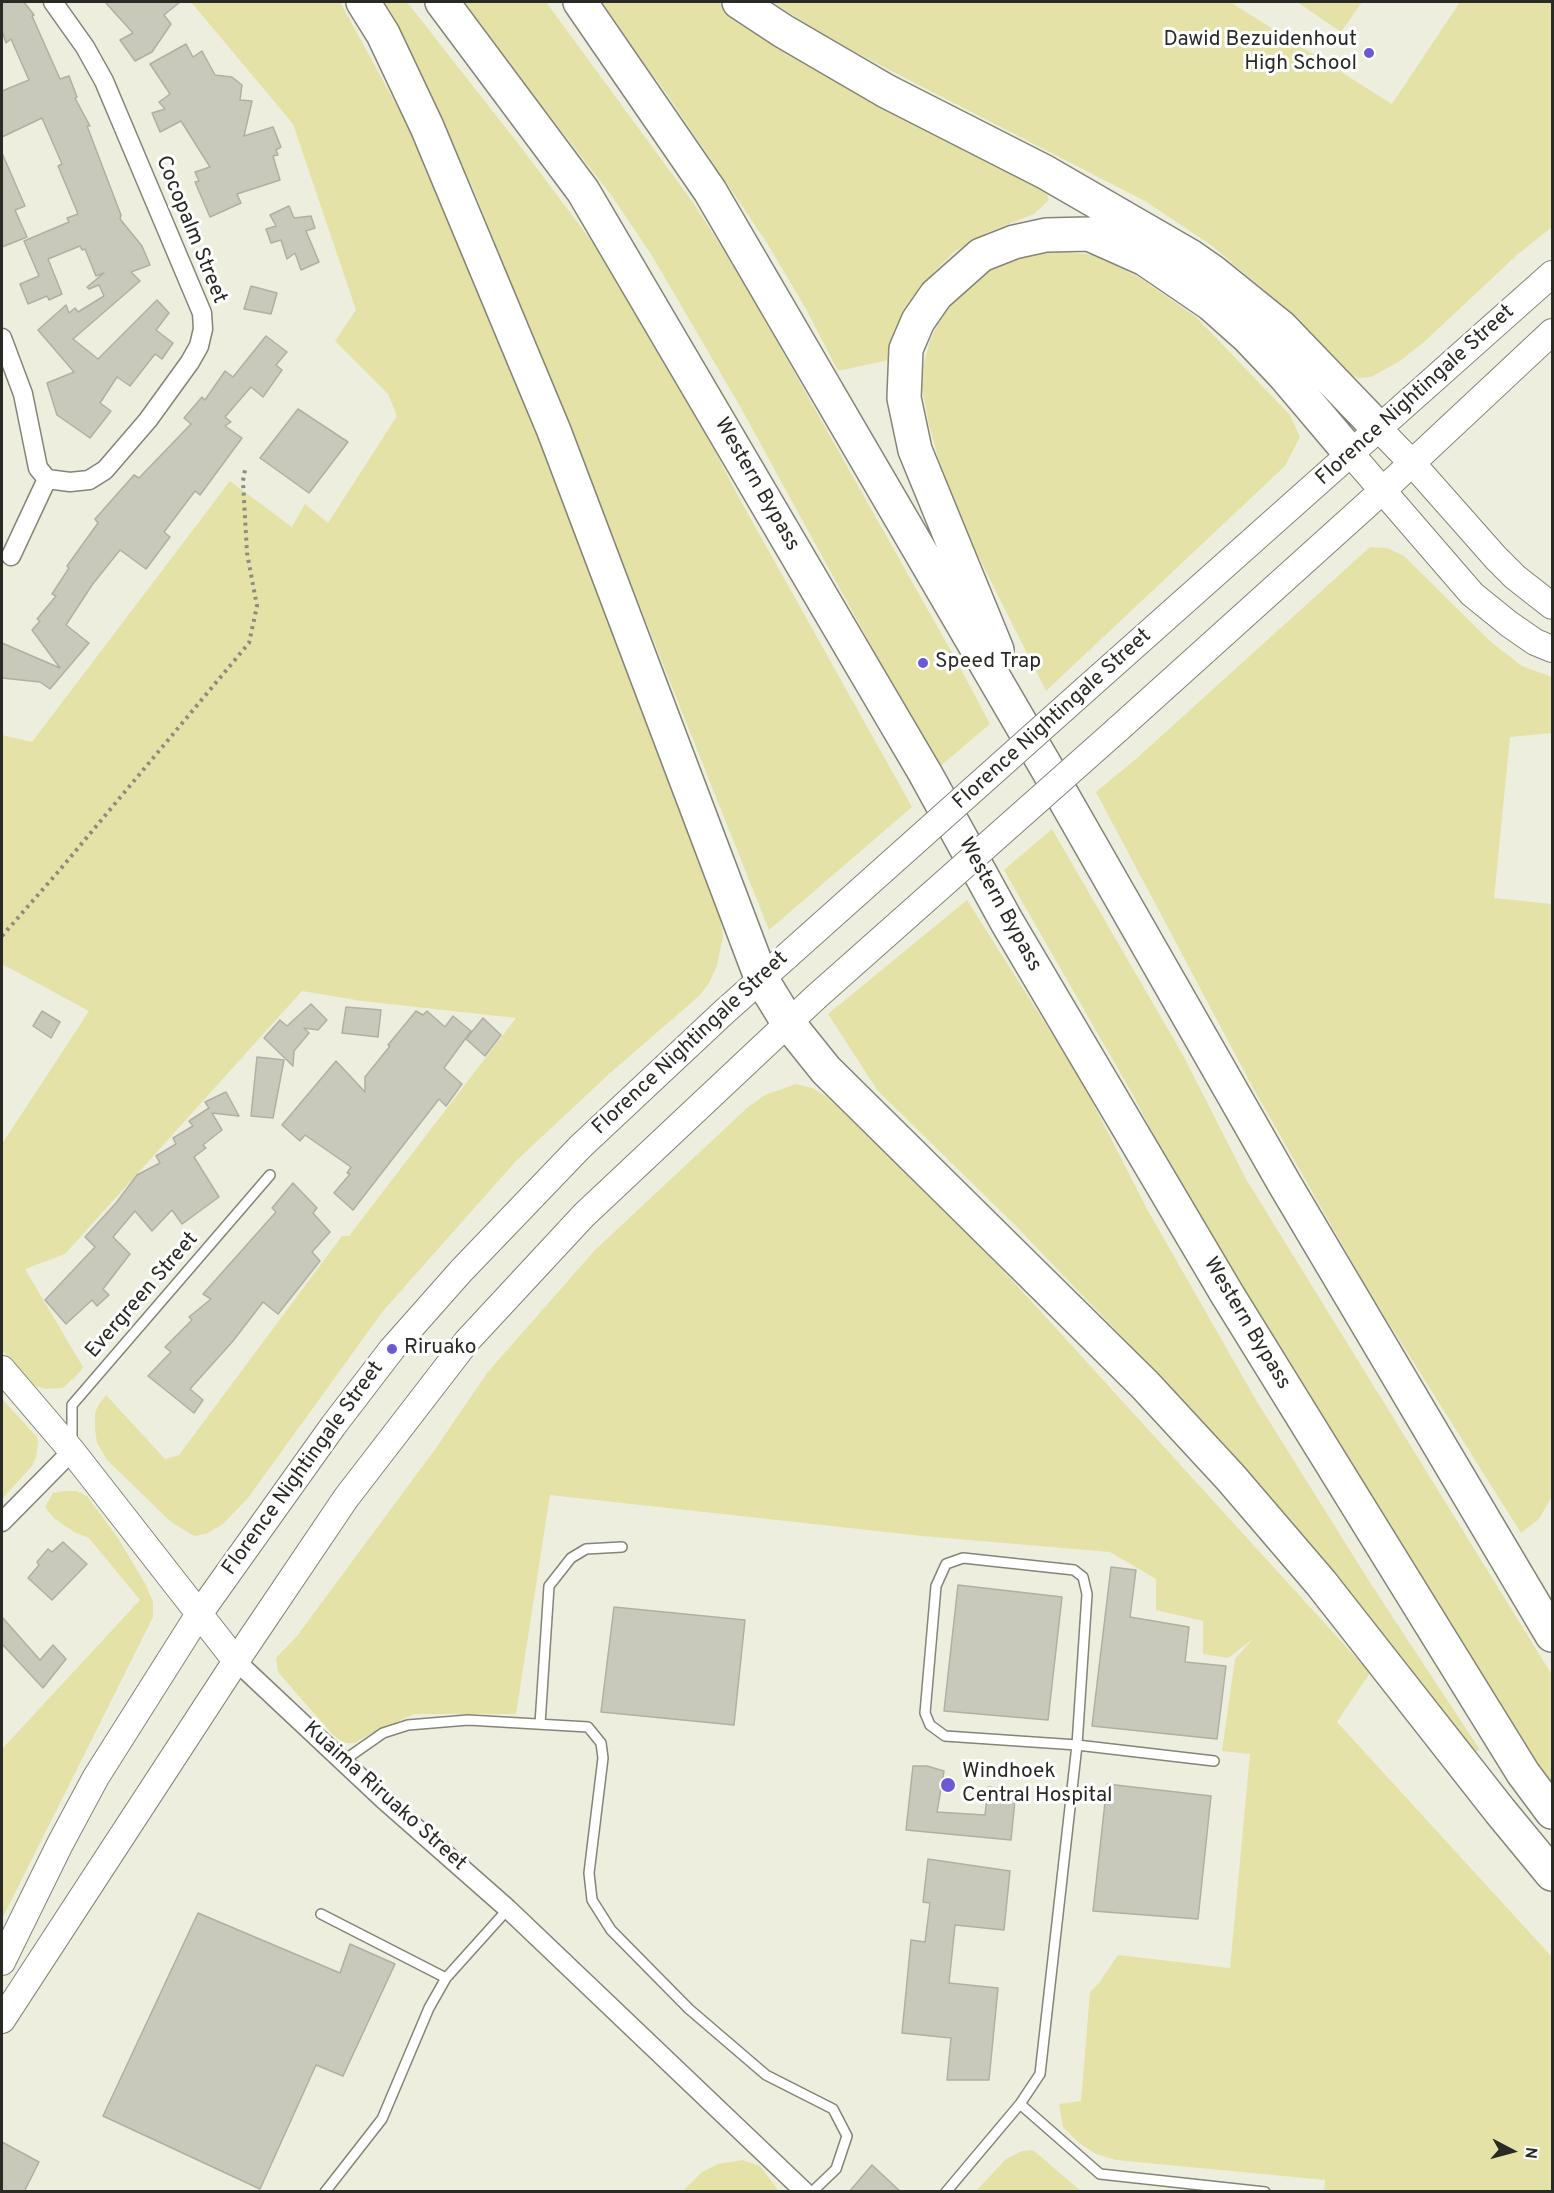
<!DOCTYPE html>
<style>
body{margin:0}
#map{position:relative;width:1554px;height:2193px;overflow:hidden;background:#eeeedf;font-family:Overpass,sans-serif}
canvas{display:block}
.frame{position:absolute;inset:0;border:3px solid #2a2a25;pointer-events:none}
.north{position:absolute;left:1482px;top:2121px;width:60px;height:60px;-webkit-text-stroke:4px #fff;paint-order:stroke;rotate:96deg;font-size:16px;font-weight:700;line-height:24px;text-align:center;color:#2a2a25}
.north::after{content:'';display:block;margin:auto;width:21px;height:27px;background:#2a2a25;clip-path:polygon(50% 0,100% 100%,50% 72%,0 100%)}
</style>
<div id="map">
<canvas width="1554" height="2193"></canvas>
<div class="frame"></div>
<div class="north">N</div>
</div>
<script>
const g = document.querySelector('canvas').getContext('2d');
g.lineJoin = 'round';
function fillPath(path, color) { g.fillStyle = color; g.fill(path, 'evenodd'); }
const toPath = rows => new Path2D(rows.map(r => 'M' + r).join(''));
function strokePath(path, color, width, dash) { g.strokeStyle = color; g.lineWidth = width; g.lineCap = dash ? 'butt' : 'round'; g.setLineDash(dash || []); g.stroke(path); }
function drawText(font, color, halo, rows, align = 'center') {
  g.font = font + ' Overpass,sans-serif'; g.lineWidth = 6; g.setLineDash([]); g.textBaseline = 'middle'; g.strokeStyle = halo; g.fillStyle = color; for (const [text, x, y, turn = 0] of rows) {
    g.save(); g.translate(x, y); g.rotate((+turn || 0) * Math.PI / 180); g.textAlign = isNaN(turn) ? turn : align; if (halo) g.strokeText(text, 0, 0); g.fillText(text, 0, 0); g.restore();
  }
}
fillPath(toPath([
 [191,2,340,2,408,126,501,338,637,688,720,911,723,936,717,966,709,983,699,996,609,1074,516,1161,383,1311,248,1498,223,1524,206,1534,194,1536,171,1522,107,1460,97,1443,95,1429,95,1413,99,1404,106,1395,165,1459,179,1455,342,1236,349,1236,516,1018,362,1001,302,991,65,1254,25,1269,83,1367,81,1371,63,1388,46,1389,35,1386,2,1350,2,1144,89,1011,2,964,2,735,32,742,230,481,292,527,305,504,328,523,397,416,388,394,335,341,356,310,293,124],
 [375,2,407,2,523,150,611,267,683,389,738,496,912,807,769,930,473,188],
 [461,2,546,2,694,204,740,276,955,658,990,724,938,768,741,408,651,254,611,195],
 [597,2,718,2,803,56,1046,192,1049,200,1034,214,986,233,954,252,935,271,924,285,895,339,889,360,838,371,806,309,767,243,664,90],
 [773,2,1230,2,1392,104,1460,2,1552,2,1552,227,1517,255,1424,342,1400,361,1371,377,1358,378,1341,370,1290,312,1211,245,1145,201,872,61,815,30],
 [1297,2,1362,2,1341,32],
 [1042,250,1095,255,1140,278,1196,317,1290,415,1300,437,1285,466,1046,691,950,500,929,425,920,379,930,341,944,310,966,284,1005,260],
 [1370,547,1387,548,1404,556,1491,642,1522,666,1552,677,1552,733,1510,737,1494,898,1552,904,1552,1496,1539,1519,1521,1533,1368,1290,1252,1086,1096,792,1137,758],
 [1052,829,1184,1057,1246,1179,1552,1675,1552,1792,1206,1237,1133,1095,1004,870],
 [967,900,1081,1080,1147,1209,1256,1400,1369,1581,1480,1750,1468,1755,1244,1474,1129,1344,1015,1225,878,1091,828,1014],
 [796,1084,812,1088,826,1096,929,1193,1022,1291,1370,1673,1337,1722,1552,1957,1552,2191,1324,2191,1325,2180,1116,2160,1096,2154,1078,2142,1063,2127,1059,2104,1081,2101,1090,1992,1099,1983,1118,1955,1230,1968,1250,1754,1222,1751,1235,1659,1253,1639,1228,1658,1203,1654,1203,1621,1156,1610,1156,1579,1110,1552,922,1536,550,1495,516,1714,414,1714,370,1734,355,1743,344,1743,332,1734,278,1672,276,1658,297,1636,436,1448,487,1373,595,1250,748,1107,765,1095],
 [2,1399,37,1437,38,1442,36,1457,32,1466,2,1499],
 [64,1491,76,1491,87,1496,118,1538,146,1585,153,1602,153,1617,2,1919,2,1749,140,1600,89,1538,74,1532,55,1519,45,1507,53,1493],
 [1033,2150,1081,2191,976,2191,1006,2159,1022,2151],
 [743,2160,760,2166,779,2191,683,2191,702,2172,718,2164]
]), '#e4e2a6');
const building = toPath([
 [2,2,24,2,34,15,32,16,60,79,69,76,77,97,75,98,90,126,87,126,121,215,120,219,142,246,150,265,131,272,140,281,73,339,98,359,157,300,169,313,156,330,173,343,162,359,155,354,130,386,117,377,100,403,111,411,90,438,57,415,47,383,74,372,38,330,66,305,69,313,75,308,78,312,104,296,99,285,89,289,87,287,104,273,96,276,85,249,82,250,80,246,48,259,62,294,49,300,47,296,28,304,20,284,39,276,24,241,69,222,67,218,78,214,58,166,62,164,42,118,2,137,2,91,29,80,11,39,6,43,2,31,2,2],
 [105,2,180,2,164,15,171,24,152,52,135,61,120,40,133,33,105,2],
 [186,44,193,57,202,51,215,75,232,77,242,85,240,100,252,101,244,136,273,127,281,147,276,150,278,155,273,156,280,180,237,194,241,203,210,217,195,182,199,181,195,172,210,167,181,121,160,132,152,113,165,109,159,102,170,94,150,64,186,44],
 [2,153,25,206,15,210,27,237,2,247,2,153],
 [289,206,294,218,311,216,315,228,306,231,319,262,301,270,295,253,287,259,281,240,271,243,266,229,276,226,270,215,289,206],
 [251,286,277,293,271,314,244,309,251,286],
 [266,336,287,352,276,365,282,370,263,397,251,387,225,417,231,422,225,426,242,438,200,495,195,491,164,532,170,537,146,569,120,550,92,585,66,625,89,643,50,689,40,682,2,678,2,643,60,668,32,630,40,621,37,619,56,596,52,594,69,568,67,566,98,523,95,519,134,475,139,478,191,424,184,418,202,397,205,400,225,371,233,377,266,336],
 [298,409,348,442,309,493,260,458,298,409],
 [311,1004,327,1020,318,1030,304,1028,309,1033,294,1051,293,1066,264,1038,280,1020,287,1026,311,1004],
 [346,1007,381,1010,378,1037,342,1033,346,1007],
 [42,1011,60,1022,51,1038,33,1026,42,1011],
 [416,1011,423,1015,427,1011,445,1027,453,1016,471,1031,444,1068,462,1084,446,1106,439,1099,353,1210,334,1193,350,1174,347,1173,351,1167,305,1135,300,1141,282,1125,336,1061,365,1092,365,1077,390,1046,388,1045,416,1011],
 [483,1018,501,1035,485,1056,466,1039,483,1018],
 [257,1057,284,1060,273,1118,251,1116,257,1057],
 [226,1092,239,1116,212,1113,222,1130,203,1145,206,1148,194,1157,219,1197,182,1224,172,1210,152,1231,135,1211,113,1237,130,1254,103,1289,109,1295,97,1306,92,1300,66,1324,45,1300,95,1247,85,1237,116,1203,137,1175,160,1163,156,1156,176,1144,173,1138,193,1126,189,1121,209,1108,205,1102,226,1092],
 [293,1183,317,1208,313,1213,330,1232,312,1252,320,1261,278,1314,263,1302,233,1341,190,1389,203,1400,194,1413,148,1376,171,1352,165,1347,192,1320,189,1317,211,1299,203,1294,276,1212,272,1208,293,1183],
 [63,1542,87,1564,52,1600,28,1578,39,1565,37,1562,48,1549,52,1552,63,1542],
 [1111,1567,1136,1570,1130,1617,1189,1627,1185,1662,1226,1666,1217,1739,1092,1726,1111,1567],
 [958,1585,1062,1597,1048,1720,944,1711,958,1585],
 [614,1607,745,1620,734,1725,601,1712,614,1607],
 [2,1617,40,1660,53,1645,66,1659,43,1688,2,1644,2,1617],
 [913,1766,927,1766,944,1771,937,1812,985,1815,988,1787,1016,1790,1011,1840,906,1830,913,1766],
 [1107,1784,1211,1796,1198,1919,1093,1911,1107,1784],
 [928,1859,1010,1871,1004,1930,955,1925,949,1983,998,1988,989,2080,947,2080,951,2038,902,2033,911,1940,925,1942,930,1903,923,1902,928,1859],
 [198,1913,340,1973,350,1944,395,1964,343,2076,316,2065,260,2189,103,2116,198,1913],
 [2,2142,39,2162,24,2192,2,2192,2,2142],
 [872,2165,901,2192,849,2192,872,2165]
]);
fillPath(building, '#c9c9bb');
strokePath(building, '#b0b0a2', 1.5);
const lane = toPath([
 [72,1442,72,1405,270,1175],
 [540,1724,549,1586,571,1558,586,1549,622,1547],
 [343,1761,383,1733,408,1725,468,1720,588,1727,601,1743,603,1758,589,1873,592,1900,611,1930,689,2009,766,2075,833,2109,847,2136,836,2169,812,2192],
 [1214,1761,1077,1745,945,1736,930,1725,925,1713,936,1586,946,1564,963,1558,1074,1570,1083,1577,1087,1594,1077,1745,1040,2074,1020,2104,1100,2174,1265,2192],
 [321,1914,446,1978],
 [325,2192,382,2119,429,2008,446,1978,508,1909],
 [946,2192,1020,2104]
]);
const street = toPath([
 [2,338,23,394,38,468,47,479,70,482,89,480,105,470,148,420,190,362,199,346,203,329,202,313,104,81,85,47,53,2],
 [11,556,47,479],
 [2,1522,72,1451],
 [236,1661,383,1799,508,1909,805,2192]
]);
const secondary = toPath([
 [1379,429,1412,463,1496,558,1515,577,1552,606],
 [1351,454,1472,594,1509,624,1535,642,1552,649],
 [1087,688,1552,274],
 [1117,730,1381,492,1552,332],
 [2,1369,72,1451,236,1661],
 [2,1962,60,1844,96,1777,199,1614,333,1426,392,1349,461,1271,580,1147,724,1012,787,956],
 [2,2020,236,1661,346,1498,467,1341,584,1215,816,997]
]);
const highway = toPath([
 [363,2,383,34,427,127,554,431,762,980,789,1024,826,1070,1145,1385,1231,1478,1321,1583,1500,1811,1552,1874],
 [442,2,583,191,925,773,1007,922,1227,1294,1523,1773,1552,1812],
 [580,2,710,191,1045,765,1284,1183,1552,1635],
 [739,2,783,31,886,91,1045,172,1190,256,1213,272,1281,327,1379,429],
 [997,650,915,450,904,398,906,349,918,321,936,295,981,255,1014,242,1046,235,1089,234,1145,259,1211,304,1248,337,1285,376,1351,454]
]);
strokePath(lane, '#848477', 12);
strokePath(street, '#848477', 21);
strokePath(secondary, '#848477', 28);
strokePath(highway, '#848477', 36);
strokePath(toPath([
 [2,936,58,872,249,643,257,606,247,553,243,481,245,470]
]), '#8c8c82', 4, [3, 4.5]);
strokePath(lane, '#fff', 9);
strokePath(street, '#fff', 18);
strokePath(secondary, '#fff', 26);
strokePath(highway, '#fff', 33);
const secondaryBridge = toPath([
 [787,956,1087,688],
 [816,997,1117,730]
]);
strokePath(secondaryBridge, '#848477', 28, []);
strokePath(secondaryBridge, '#fff', 26);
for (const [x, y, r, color] of [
 [1369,53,6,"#6d59d3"],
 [923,663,6,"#6d59d3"],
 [392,1349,6,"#6d59d3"],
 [948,1785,8,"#6d59d3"]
]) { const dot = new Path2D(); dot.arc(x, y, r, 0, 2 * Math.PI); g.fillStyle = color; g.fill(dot); strokePath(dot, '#fff', 2); }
drawText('21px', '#2a2a25', '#fff', [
 ["Dawid Bezuidenhout",1357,41,"right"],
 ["High School",1357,65,"right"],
 ["Speed Trap",935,663],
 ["Riruako",404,1349],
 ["Windhoek",962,1773],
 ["Central Hospital",962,1797]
], 'left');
drawText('21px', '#2a2a25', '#fff', [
 ["Cocopalm Street",190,230,68],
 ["Florence Nightingale Street",1416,396,-42],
 ["Western Bypass",756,485,60],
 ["Florence Nightingale Street",1053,720,-42],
 ["Western Bypass",999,905,61],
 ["Florence Nightingale Street",691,1044,-43],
 ["Evergreen Street",143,1296,-49],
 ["Western Bypass",1246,1324,59],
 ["Florence Nightingale Street",304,1469,-54],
 ["Kuaima Riruako Street",384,1797,42]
]);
</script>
